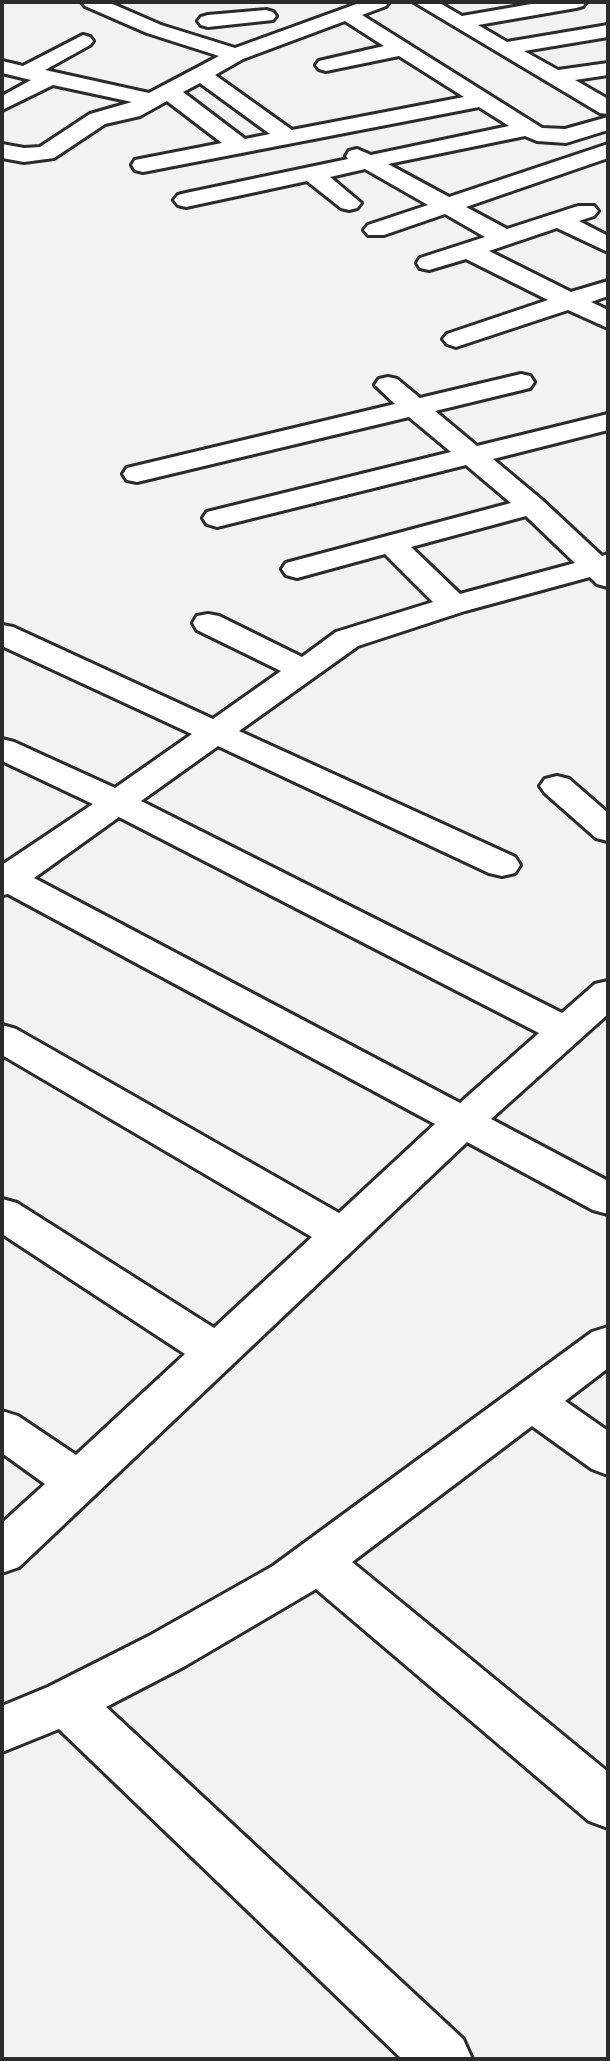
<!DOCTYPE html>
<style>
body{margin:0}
#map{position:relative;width:610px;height:2061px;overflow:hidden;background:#f2f2f2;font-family:"Balsamiq Sans",sans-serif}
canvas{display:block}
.frame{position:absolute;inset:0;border:4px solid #2b2b2b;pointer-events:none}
</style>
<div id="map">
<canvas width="610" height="2061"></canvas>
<div class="frame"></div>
</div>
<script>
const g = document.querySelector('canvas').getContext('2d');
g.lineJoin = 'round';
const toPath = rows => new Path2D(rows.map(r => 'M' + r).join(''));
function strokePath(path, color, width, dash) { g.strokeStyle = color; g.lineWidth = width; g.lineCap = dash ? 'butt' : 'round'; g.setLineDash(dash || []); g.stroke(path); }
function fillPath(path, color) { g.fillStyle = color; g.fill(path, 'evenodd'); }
const minor = toPath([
 [82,2,108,2,161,25,235,48,362,2,389,2,386,6,362,15,542,128,565,129,608,117,608,130,566,143,537,141,525,136,388,164,449,197,608,144,608,158,466,207,507,229,578,206,594,206,598,211,594,216,579,221,608,236,608,252,557,228,489,251,571,292,608,281,608,296,591,302,608,310,608,328,568,310,465,344,456,347,447,344,443,339,447,334,548,300,466,259,429,270,420,268,417,263,420,258,485,237,445,214,384,235,368,235,364,230,368,225,428,205,365,169,330,177,361,203,357,208,349,210,341,208,307,181,186,207,178,205,174,200,178,195,186,193,348,159,346,156,349,151,357,149,371,155,509,126,479,107,143,172,135,170,132,165,135,160,222,143,167,101,140,116,105,124,54,158,24,162,2,158,2,144,24,148,40,147,90,114,132,102,53,85,2,110,2,96,31,80,2,73,2,61,23,66,83,35,90,37,93,41,90,45,45,70,149,93,219,56,147,33,85,6,82,2],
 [345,21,384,46,319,61,316,65,319,69,326,71,399,56,464,97,292,130,215,75,243,59,345,21],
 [200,83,270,134,245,139,183,92,200,83],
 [414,2,438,2,462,16,543,2,586,2,583,6,576,8,478,25,507,42,608,25,608,37,524,51,558,70,608,63,608,75,575,80,608,99,608,114,600,113,414,2],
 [266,10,273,12,276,16,273,20,208,27,201,25,198,21,201,17,208,15,266,10],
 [521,374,530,376,534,382,530,388,435,411,477,446,608,414,608,430,493,459,542,500,602,556,608,554,608,587,597,584,590,577,465,611,358,646,239,731,515,857,520,865,515,873,502,876,489,873,218,746,141,801,562,1013,595,984,608,981,608,1014,491,1119,608,1181,608,1214,593,1210,467,1142,19,1567,2,1573,2,1523,45,1484,2,1453,2,1411,18,1416,76,1455,185,1354,2,1234,2,1199,17,1203,214,1328,312,1237,2,1055,2,1025,16,1029,339,1213,435,1124,8,894,2,895,2,865,93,804,2,761,2,739,14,742,115,788,192,734,2,646,2,625,13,627,213,719,281,671,197,630,193,623,197,616,208,614,219,616,302,657,336,632,433,602,385,554,297,578,286,575,282,569,286,563,511,503,466,465,217,527,207,524,203,518,207,512,451,452,409,417,137,482,127,480,123,474,127,468,395,404,375,385,379,379,388,377,397,379,420,398,521,374],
 [526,516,575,563,460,594,411,547,526,516],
 [119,817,539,1033,460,1103,34,878,119,817],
 [557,776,569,779,608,813,608,841,596,838,545,793,540,786,545,779,557,776],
 [608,1327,608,1368,565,1401,608,1431,608,1475,592,1469,532,1426,352,1562,608,1772,608,1828,589,1821,316,1589,185,1666,106,1707,463,2039,472,2059,402,2059,59,1729,2,1752,2,1706,48,1687,149,1636,273,1566,592,1332,608,1327]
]);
strokePath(minor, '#2b2b2b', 6);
fillPath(minor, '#fff');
</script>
